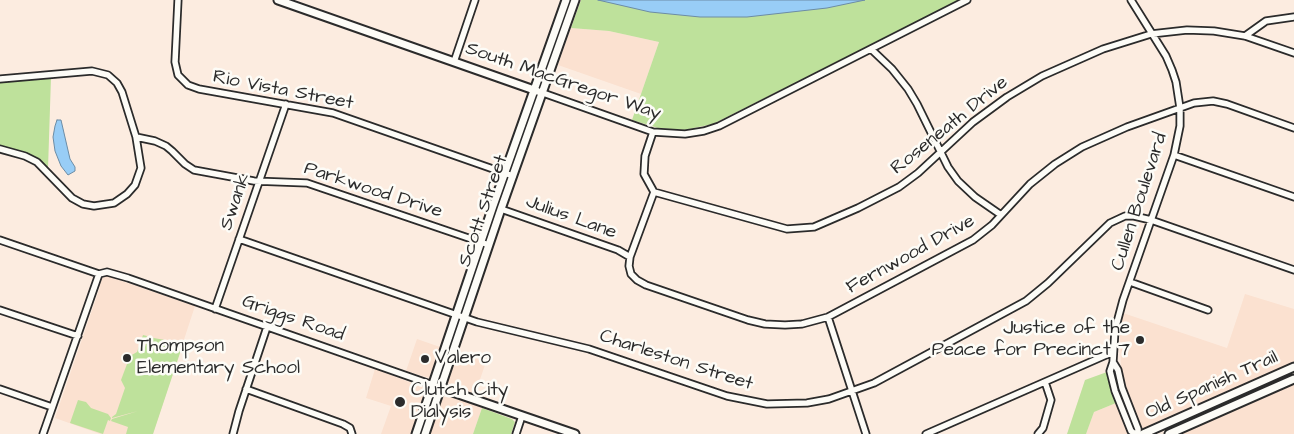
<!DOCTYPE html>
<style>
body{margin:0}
canvas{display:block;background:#fcece0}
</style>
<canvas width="1294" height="434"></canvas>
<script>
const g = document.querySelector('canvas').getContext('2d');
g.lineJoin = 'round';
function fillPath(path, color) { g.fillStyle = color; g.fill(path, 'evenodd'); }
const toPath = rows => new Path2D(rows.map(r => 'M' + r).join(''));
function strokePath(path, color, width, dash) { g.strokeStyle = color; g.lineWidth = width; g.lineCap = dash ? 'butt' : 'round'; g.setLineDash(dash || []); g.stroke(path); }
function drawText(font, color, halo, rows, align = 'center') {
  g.font = font + ' "Architects Daughter",sans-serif'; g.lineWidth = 5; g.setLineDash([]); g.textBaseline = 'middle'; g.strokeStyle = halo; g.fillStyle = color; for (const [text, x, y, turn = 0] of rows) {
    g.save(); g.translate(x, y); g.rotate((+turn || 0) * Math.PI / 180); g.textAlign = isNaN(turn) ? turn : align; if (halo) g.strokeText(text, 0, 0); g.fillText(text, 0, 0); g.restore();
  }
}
fillPath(toPath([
 [571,28,609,31,659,42,641,94,558,65],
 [107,276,195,306,153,434,100,434,55,418,100,287,99,285,102,278],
 [1245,294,1294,309,1294,363,1144,429,1141,428,1123,383,1121,373,1120,334,1123,313,1227,348],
 [417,339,443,348,432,377,430,378,406,371],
 [456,352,486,362,475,394,448,383,447,378],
 [375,369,427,389,428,391,414,434,381,434,391,406,366,398],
 [1294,383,1294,434,1179,434,1258,399],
 [448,396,482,408,473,434,428,434,439,400,441,398],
 [1116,403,1128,434,1086,434,1094,412]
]), '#fbe1d0');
fillPath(toPath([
 [581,0,959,0,713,124,684,130,658,128,632,120,659,42,609,31,571,28],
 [51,77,48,169,39,160,28,154,0,147,0,82],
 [143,335,147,336,143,345,145,347,148,337,165,340,167,342,167,345,181,350,153,434,126,434,128,427,111,421,112,419,138,411,112,418,112,417,116,414,125,388,121,380,130,356,137,352],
 [1107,372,1111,389,1116,403,1094,412,1086,434,1067,434,1085,380],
 [78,400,86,402,91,408,108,414,111,418,110,421,108,420,103,434,70,423],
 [482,408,512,419,515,422,511,434,473,434]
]), '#bee19b');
const water = toPath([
 [598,0,865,0,827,8,747,17,700,17,650,12,598,0],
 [57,120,61,120,70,159,75,167,75,171,68,175,61,166,55,151,53,137,55,126,57,120]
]);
fillPath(water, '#98cdf6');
strokePath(water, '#6c8ca5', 1);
const minor = toPath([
 [178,0,175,62,178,75,188,85,199,89,333,113,513,176],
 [1131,0,1166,56,1172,70,1176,82,1180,108,1180,126,1174,155,1123,300,1115,330,1113,362,1110,371,1115,391,1131,431,1135,434],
 [1245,36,1266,21,1294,17],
 [871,49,892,69,908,89,917,104,948,167,958,181,975,197,1001,215],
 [454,62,475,0],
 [0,79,92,71,108,75,117,83,122,92,136,137,141,168,135,185,127,194,114,203,94,206,83,204,72,198,37,162,25,156,0,149],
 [543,93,653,132,685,134,704,131,719,126,967,0],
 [653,132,645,156,644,174,654,192],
 [136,137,155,141,166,146,172,151,185,164,194,170,254,181,307,183,489,245],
 [1174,155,1294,197],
 [654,192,630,257,629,266,631,274,637,280,646,285,748,320,765,324,785,325,802,324,828,317,973,240,992,225,1030,184,1055,164,1082,147,1127,127,1194,103,1213,101,1227,104,1294,128],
 [654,192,787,229,814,227,858,208,899,187,918,173,973,122,1007,97,1042,76,1103,49,1151,34,1187,30,1214,31,1245,36,1294,53],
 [501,209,618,250,630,257],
 [239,239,477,322,589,349,727,396,767,404,807,403,829,399,874,383,1026,301,1048,283,1110,223,1125,216,1134,216,1151,220,1294,270],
 [0,240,99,274,107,272,128,278,433,385],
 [1130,282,1208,310],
 [215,309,286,104],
 [0,310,78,336],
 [828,317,866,434],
 [1113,362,1118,370,1122,388,1138,429,1138,434],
 [0,389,52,407],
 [246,389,343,424,350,428,352,434],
 [43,434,99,274],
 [233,434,239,411,267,327],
 [516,434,522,416],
 [926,434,1113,352],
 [1038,434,1043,428,1051,400,1045,382]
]);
const major = toPath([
 [278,0,537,91],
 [438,387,575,434],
 [416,434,493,206,566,0],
 [425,434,501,209,575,0],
 [1143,434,1294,367],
 [1169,434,1294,379]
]);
strokePath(minor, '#2b2b2b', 9);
strokePath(major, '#2b2b2b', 11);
strokePath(minor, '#fdfcf7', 5.5);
strokePath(major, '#fdfcf7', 7);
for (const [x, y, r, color] of [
 [1140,340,5,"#2b2b2b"],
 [127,358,5,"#2b2b2b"],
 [425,359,5,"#2b2b2b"],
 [400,402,6,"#2b2b2b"]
]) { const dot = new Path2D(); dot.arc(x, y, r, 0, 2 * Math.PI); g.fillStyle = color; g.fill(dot); strokePath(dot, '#fdfcf7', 2); }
drawText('19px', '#2b2b2b', '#fdfcf7', [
 ["South MacGregor Way",563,82,19],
 ["Rio Vista Street",283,91,11],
 ["Roseneath Drive",950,126,-39],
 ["Parkwood Drive",373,191,18],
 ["Swank",236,202,-71],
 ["Cullen Boulevard",1140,202,-72],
 ["Scott Street",484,211,-71],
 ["Julius Lane",571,218,20],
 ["Fernwood Drive",911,255,-29],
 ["Griggs Road",293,319,19],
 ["Charleston Street",676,361,18],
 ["Old Spanish Trail",1212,386,-24]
]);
drawText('19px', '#2b2b2b', '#fdfcf7', [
 ["Justice of the",1130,329,"right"],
 ["Peace for Precinct 7",1130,351,"right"],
 ["Thompson",137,347],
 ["Elementary School",137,369],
 ["Valero",435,359],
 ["Clutch City",411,391],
 ["Dialysis",411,413]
], 'left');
</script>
